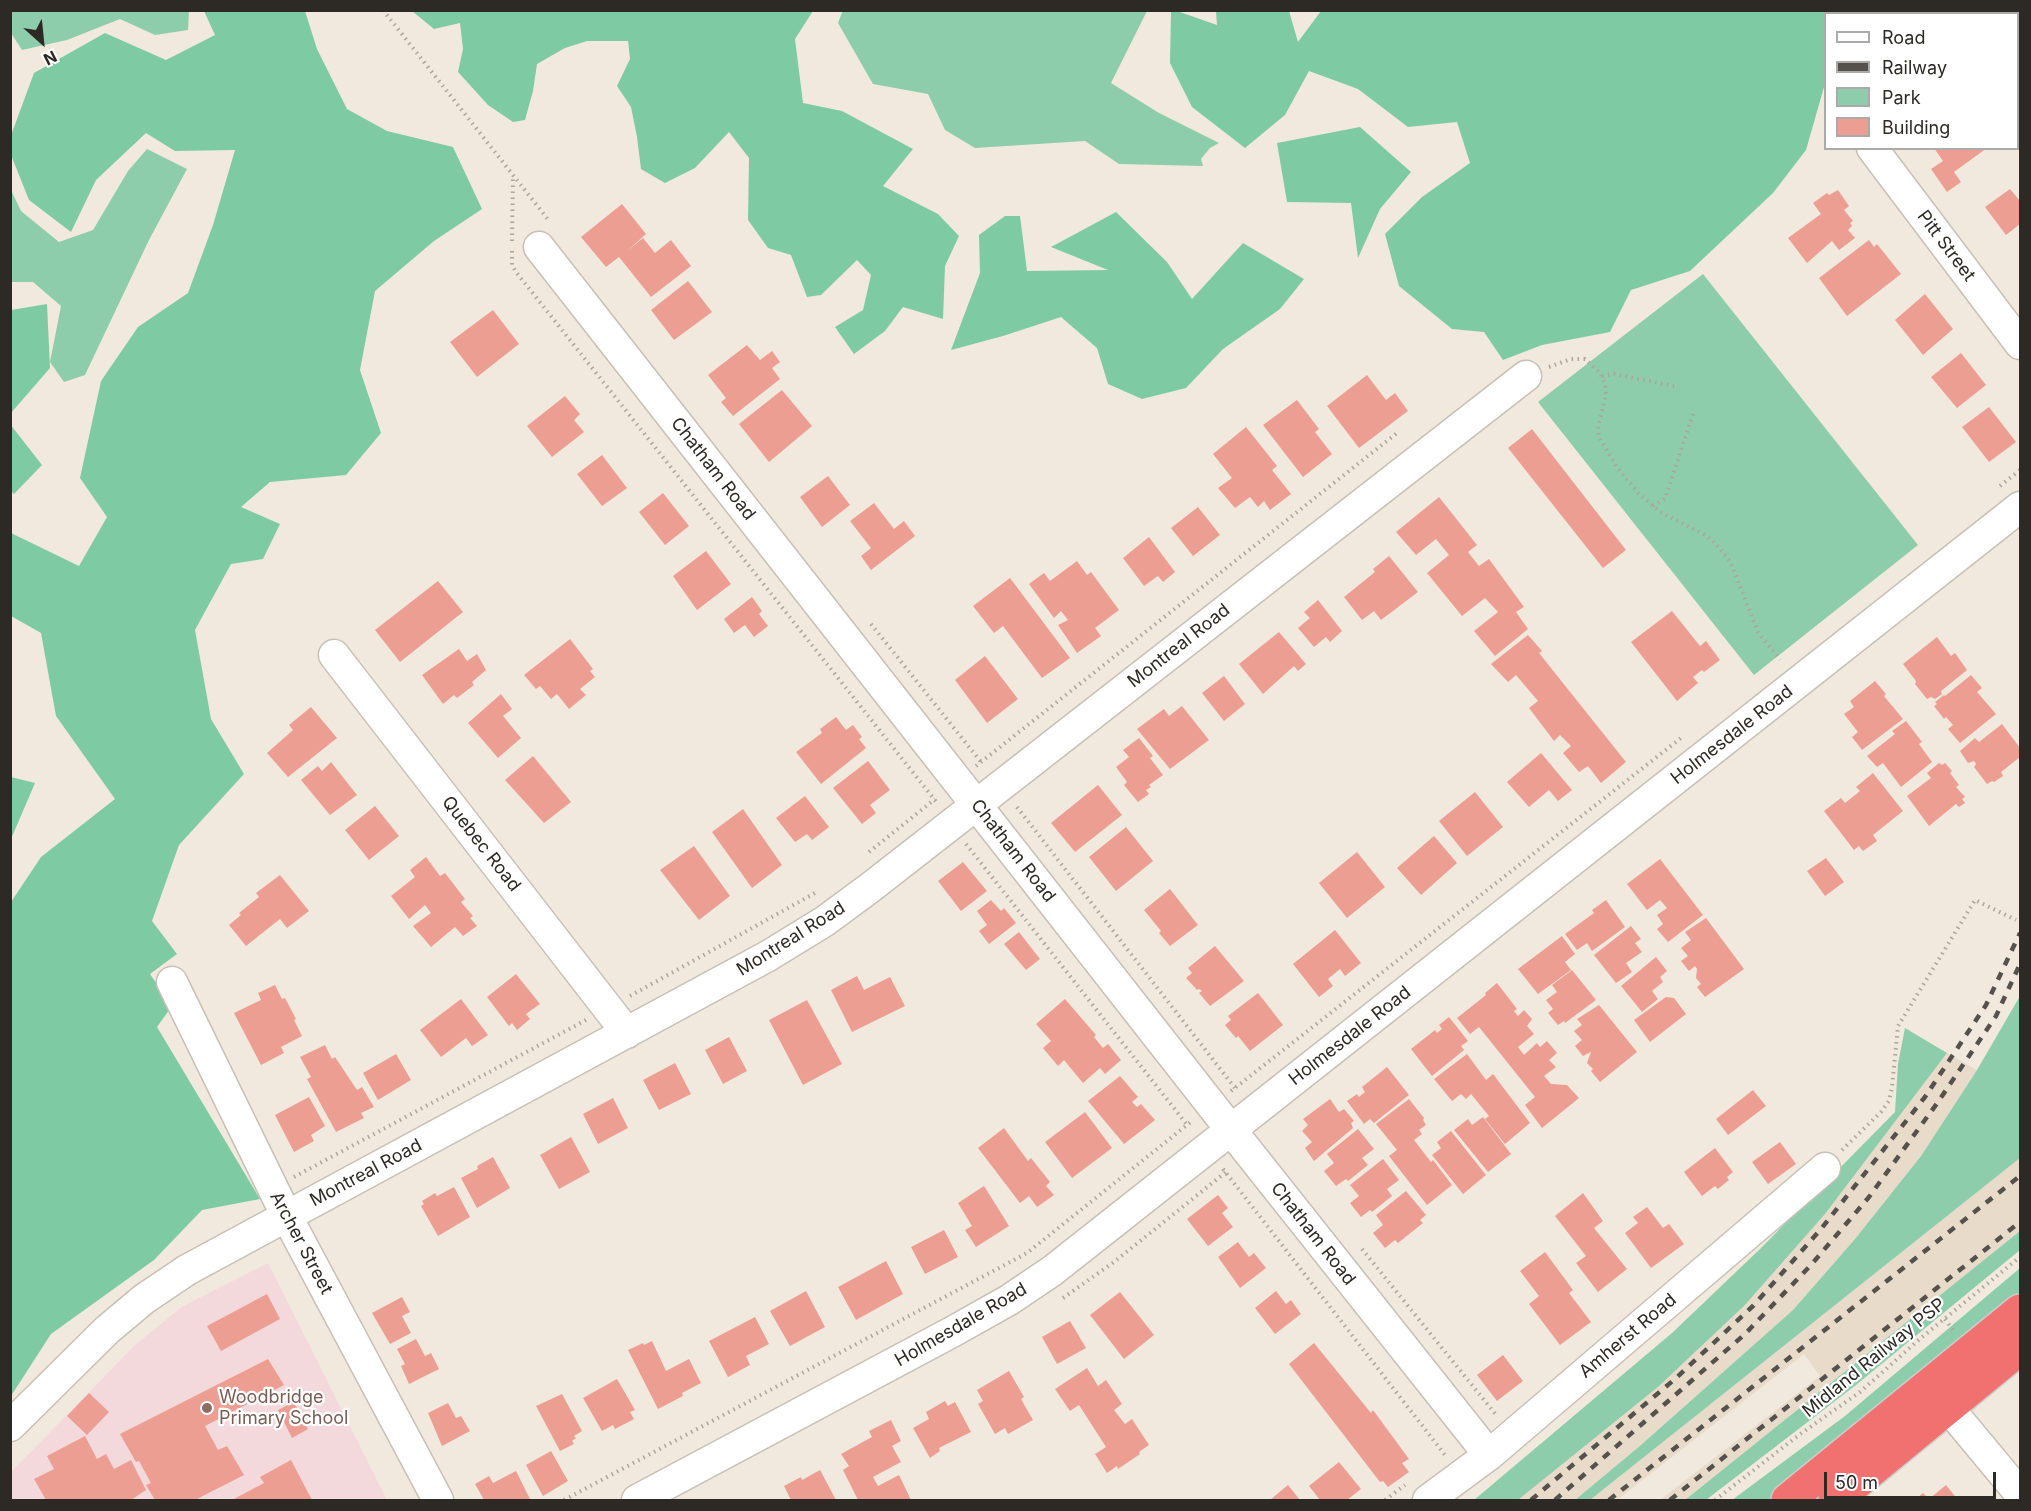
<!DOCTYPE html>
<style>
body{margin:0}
#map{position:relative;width:2031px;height:1511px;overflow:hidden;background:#f1e9de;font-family:Inter,sans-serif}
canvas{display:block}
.frame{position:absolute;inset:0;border:12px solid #2d2a26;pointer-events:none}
.legend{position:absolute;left:1824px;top:12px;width:195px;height:138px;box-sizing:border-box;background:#fff;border:2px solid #abaaa8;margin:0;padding:8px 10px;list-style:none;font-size:18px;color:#2d2a26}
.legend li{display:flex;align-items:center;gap:12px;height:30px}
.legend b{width:30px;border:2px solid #abaaa8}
.north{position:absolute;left:12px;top:12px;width:60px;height:60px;-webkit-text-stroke:4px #fff;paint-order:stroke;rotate:153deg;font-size:16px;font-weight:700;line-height:24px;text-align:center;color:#2d2a26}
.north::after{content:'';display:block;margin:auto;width:21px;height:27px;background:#2d2a26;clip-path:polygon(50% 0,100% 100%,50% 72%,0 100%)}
.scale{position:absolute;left:1824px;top:1472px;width:172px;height:27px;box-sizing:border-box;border:3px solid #2d2a26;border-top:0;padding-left:8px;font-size:18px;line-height:21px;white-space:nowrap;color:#2d2a26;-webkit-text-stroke:4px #fff;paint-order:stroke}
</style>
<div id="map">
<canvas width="2031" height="1511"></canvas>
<div class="frame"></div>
<ul class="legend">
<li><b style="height:8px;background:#fff"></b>Road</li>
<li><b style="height:8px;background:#55514c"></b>Railway</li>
<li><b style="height:16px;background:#8ecdac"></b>Park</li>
<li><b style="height:16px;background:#ec9e92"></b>Building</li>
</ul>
<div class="north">N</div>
<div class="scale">50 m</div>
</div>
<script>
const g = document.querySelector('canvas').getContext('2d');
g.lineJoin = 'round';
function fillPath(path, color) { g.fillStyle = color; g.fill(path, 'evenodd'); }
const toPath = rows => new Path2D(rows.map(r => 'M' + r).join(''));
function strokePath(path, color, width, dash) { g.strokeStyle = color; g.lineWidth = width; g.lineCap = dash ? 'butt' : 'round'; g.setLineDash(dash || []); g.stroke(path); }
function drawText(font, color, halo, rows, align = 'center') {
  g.font = font + ' Inter,sans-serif'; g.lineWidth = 4.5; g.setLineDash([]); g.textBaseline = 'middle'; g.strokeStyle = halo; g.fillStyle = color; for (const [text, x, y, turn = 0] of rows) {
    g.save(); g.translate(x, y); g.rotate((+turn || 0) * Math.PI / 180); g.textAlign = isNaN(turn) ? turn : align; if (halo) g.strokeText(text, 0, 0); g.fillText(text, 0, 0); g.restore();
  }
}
fillPath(toPath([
 [1947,1053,1977,1070,1921,1156,1855,1239,1793,1310,1641,1445,1575,1500,1518,1500,1658,1387,1745,1305,1825,1214],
 [2020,1158,2020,1231,1685,1500,1660,1500,1820,1376,1804,1354,1617,1500,1590,1500]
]), '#e8dbca');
fillPath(toPath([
 [268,1263,387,1500,11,1500,11,1472,135,1345,183,1306]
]), '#f4d9dc');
fillPath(toPath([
 [843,10,1147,11,1111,83,1159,113,1219,143,1210,148,1201,159,1203,166,1119,164,1085,141,975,148,945,130,928,94,873,84,838,23],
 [10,11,189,11,188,30,155,35,120,19,67,40,22,50,11,33],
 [147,149,187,169,149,240,85,375,64,382,50,362,61,306,33,282,11,282,11,190,21,211,59,242,93,230,128,171],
 [1703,274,1918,545,1754,675,1538,402],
 [2020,996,2020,1158,1590,1500,1575,1500,1641,1445,1793,1310,1855,1239,1921,1156,1977,1070],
 [1905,1028,1947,1053,1825,1214,1745,1305,1658,1387,1518,1500,1474,1500,1672,1333,1760,1249,1895,1112,1898,1064],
 [2020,1231,2020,1250,1856,1385,1706,1500,1685,1500],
 [2020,1268,2020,1296,1770,1500,1732,1500,1845,1416]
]), '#8ecdac');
fillPath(toPath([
 [204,11,305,11,317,49,347,109,387,131,453,147,482,209,434,241,375,291,360,370,381,433,346,475,270,482,241,507,280,524,263,559,231,564,195,630,211,719,244,774,179,845,152,921,177,954,150,974,172,1006,157,1027,260,1199,202,1210,154,1260,51,1334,11,1396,11,902,41,857,115,799,56,716,41,633,11,616,11,533,79,566,107,517,80,478,101,381,138,327,188,293,213,225,235,150,175,151,146,133,96,180,71,232,29,200,11,155,10,138,34,73,105,33,166,60,215,35],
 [412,11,813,11,795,39,803,103,842,111,913,149,883,186,938,214,959,236,945,266,943,319,903,307,885,331,854,354,835,327,863,310,871,275,857,260,821,295,807,297,791,255,768,248,748,220,749,158,729,132,695,168,665,183,641,169,637,137,631,107,617,86,630,59,628,41,587,41,565,48,537,64,533,91,525,120,513,122,488,105,458,72,463,49,460,23,434,29],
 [1171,11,1177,11,1217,25,1216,11,1289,11,1298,42,1321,11,1881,11,1879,13,1826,14,1825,91,1824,87,1806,150,1773,193,1690,271,1631,290,1610,332,1542,345,1503,360,1484,332,1452,329,1399,286,1385,234,1422,197,1470,163,1457,122,1408,127,1358,89,1309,71,1285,115,1245,148,1192,107,1170,63],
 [1360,127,1411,172,1380,209,1358,258,1351,203,1287,202,1277,143],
 [1116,212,1167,262,1192,299,1243,243,1304,279,1280,309,1223,349,1186,388,1142,399,1108,384,1097,348,1061,317,1003,336,951,350,980,273,979,235,1005,216,1020,216,1027,271,1108,270,1051,247],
 [47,304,50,368,11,413,11,310],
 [10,424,42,465,14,494,11,491],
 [11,777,35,783,11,839,10,777]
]), '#7ecba3');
fillPath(toPath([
 [2020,80,2020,126,2018,128,2018,82],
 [1934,148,1987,148,1954,172,1961,182,1947,192,1931,169,1943,161],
 [2010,189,2020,201,2020,224,2006,235,1985,207],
 [1838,190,1849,206,1844,210,1853,221,1850,223,1852,226,1848,230,1855,238,1839,250,1832,241,1807,263,1788,238,1821,214,1813,203,1827,193,1829,195],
 [622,204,646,234,627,251,643,238,655,253,671,240,691,266,651,297,619,257,606,267,581,237],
 [1869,240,1874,247,1877,244,1901,274,1847,316,1819,278],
 [688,281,712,312,674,340,651,310],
 [1925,294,1953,329,1923,355,1895,320],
 [493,310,519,344,477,377,450,342],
 [747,345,760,360,772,351,780,362,772,368,780,379,733,416,721,402,726,398,708,375],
 [1961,353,1986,385,1957,408,1931,377],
 [1367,375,1386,400,1395,393,1408,411,1359,448,1327,406],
 [782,390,812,426,769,462,739,424],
 [565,396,580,414,574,420,584,432,552,457,527,426],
 [1297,400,1319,429,1315,432,1332,454,1303,477,1263,425],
 [1989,407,2016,442,1989,462,1962,427],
 [1246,427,1277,466,1272,470,1291,494,1270,510,1264,501,1258,507,1250,497,1235,508,1218,488,1232,478,1213,454],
 [1532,429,1626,550,1603,568,1508,448],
 [602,455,627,488,602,506,577,474],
 [828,476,850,505,822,527,800,497],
 [663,493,689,526,665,545,639,512],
 [1439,497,1477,545,1468,552,1479,566,1489,559,1524,607,1516,612,1528,629,1495,656,1474,631,1498,612,1485,598,1462,616,1427,573,1449,555,1436,539,1416,555,1396,532],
 [874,503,894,529,904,521,915,536,871,570,861,556,871,548,850,521],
 [1198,507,1220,535,1193,556,1171,528],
 [1149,537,1175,572,1163,582,1158,576,1144,586,1123,558],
 [706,551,731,584,697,610,673,576],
 [1389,556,1418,592,1381,620,1374,611,1362,620,1344,597,1375,572,1373,569],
 [1077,561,1087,575,1091,572,1119,610,1095,628,1101,636,1077,653,1058,625,1068,620,1061,611,1054,618,1029,584,1044,573,1050,581],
 [1010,578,1070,658,1042,678,1003,626,994,633,973,606],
 [438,581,463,612,400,662,375,630],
 [752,597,762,611,759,614,768,626,754,637,745,625,734,633,724,619],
 [1318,600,1342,631,1330,642,1326,637,1314,647,1298,628,1310,618,1304,612],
 [1672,611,1700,646,1706,641,1720,660,1704,672,1702,670,1693,677,1698,683,1677,701,1631,642],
 [1279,632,1306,664,1298,671,1294,666,1263,694,1239,664],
 [1528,635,1542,651,1539,653,1626,762,1601,783,1588,766,1579,772,1563,753,1571,746,1560,735,1554,741,1529,708,1538,701,1516,675,1508,682,1491,664],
 [1937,637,1951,656,1955,653,1967,670,1941,691,1942,694,1935,699,1931,697,1927,699,1915,684,1916,681,1903,664],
 [570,639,593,669,590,671,595,677,580,689,586,695,569,709,557,694,551,699,540,686,536,689,524,675],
 [459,649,467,661,477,654,486,670,472,682,474,685,457,698,454,695,443,704,422,675],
 [985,656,1018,699,987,723,955,680],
 [1971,675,1982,688,1977,692,1996,714,1960,743,1948,729,1953,725,1946,717,1944,719,1934,706,1937,704,1935,702,1944,695,1945,696],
 [1224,676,1245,704,1224,721,1202,693],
 [1875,681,1886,694,1884,696,1903,719,1862,750,1852,737,1858,732,1844,714,1854,707,1850,701],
 [501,694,512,709,503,716,521,738,498,758,468,723],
 [1182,706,1209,740,1170,769,1137,729,1164,709,1169,716],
 [311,707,337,738,288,777,267,753,293,730,289,725],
 [836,717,846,730,853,725,862,737,859,739,866,748,821,784,796,752,822,733,820,729],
 [1906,721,1922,742,1919,744,1932,762,1901,787,1883,763,1877,767,1867,756,1895,734,1892,731],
 [2002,724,2020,748,2020,757,2001,772,2003,776,1994,782,1992,781,1987,784,1974,767,1976,764,1974,761,1968,763,1960,751,1975,738,1979,742],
 [1139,738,1153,756,1150,758,1163,775,1149,785,1151,787,1146,790,1149,794,1138,802,1124,785,1127,782,1116,767,1129,757,1123,750],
 [1541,753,1572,790,1558,801,1549,790,1529,807,1507,782],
 [533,756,571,802,544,823,505,780],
 [868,761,890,790,870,805,876,813,862,824,833,788],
 [331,762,357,795,330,815,301,780,318,766,322,771],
 [1939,763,1942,765,1945,763,1952,771,1950,773,1959,785,1956,787,1965,797,1962,799,1965,803,1959,807,1956,804,1929,826,1907,796,1931,778,1927,773],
 [1873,773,1903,811,1873,835,1877,841,1863,851,1859,846,1854,850,1824,811,1841,798,1845,803,1860,791,1856,787],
 [1098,785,1122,815,1075,852,1051,823],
 [1475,792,1503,827,1467,856,1439,821],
 [805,796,829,827,812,840,807,834,795,842,776,818],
 [375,806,399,836,369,860,345,830],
 [743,809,782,865,752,888,712,832],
 [1126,827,1153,861,1116,891,1089,857],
 [1434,836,1457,863,1421,895,1397,868],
 [694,846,730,896,699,920,660,870],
 [1357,852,1385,887,1347,918,1319,883],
 [426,857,440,876,445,873,465,899,461,902,473,916,470,918,477,926,463,936,455,927,431,947,413,926,431,913,425,905,409,919,391,896,415,877,410,870],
 [1826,858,1844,882,1825,896,1807,871],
 [1660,859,1703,915,1668,942,1657,929,1663,924,1657,915,1667,908,1660,900,1647,910,1627,884],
 [963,862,987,891,961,911,938,881],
 [280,875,309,911,287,928,280,919,246,946,229,925,241,915,239,913,259,897,256,893],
 [1170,889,1198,925,1170,946,1159,933,1161,931,1144,910],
 [991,900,1001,911,1004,908,1016,923,989,944,979,931,987,925,977,911],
 [1606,900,1625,927,1592,951,1587,943,1577,950,1565,934,1594,913,1592,910],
 [1706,918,1744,969,1705,997,1697,987,1701,984,1696,978,1697,969,1695,966,1689,971,1681,961,1688,956,1681,948,1691,940,1685,932],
 [1631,926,1641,939,1635,943,1642,952,1626,963,1632,972,1616,983,1594,955],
 [1335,930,1361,963,1345,976,1340,969,1328,979,1333,986,1319,997,1293,964],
 [1019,932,1040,959,1026,970,1004,944],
 [1562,936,1575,954,1565,962,1571,970,1538,994,1518,969],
 [1215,946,1244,981,1210,1006,1199,993,1202,991,1199,989,1197,990,1186,978,1192,973,1188,968],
 [1656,957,1667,971,1660,977,1663,982,1652,991,1658,999,1642,1012,1621,986],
 [1572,970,1596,1000,1565,1023,1564,1021,1558,1025,1548,1013,1553,1009,1546,1000,1557,992,1552,985],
 [516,974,540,1004,526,1014,530,1019,517,1030,512,1023,509,1026,487,997],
 [857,976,864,990,890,977,905,1006,852,1032,831,990],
 [1497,983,1517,1009,1514,1011,1518,1016,1524,1010,1532,1019,1527,1026,1534,1034,1518,1047,1524,1055,1537,1043,1540,1047,1547,1041,1557,1053,1549,1060,1556,1067,1544,1076,1551,1084,1567,1085,1579,1098,1542,1128,1525,1105,1535,1097,1479,1027,1470,1034,1457,1018,1486,995,1485,993],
 [275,985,282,999,285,998,296,1019,294,1020,302,1036,281,1047,284,1053,261,1065,234,1013,261,1000,258,993],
 [1258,993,1283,1025,1250,1051,1238,1036,1236,1038,1225,1025,1231,1020,1228,1016],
 [1666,997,1674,998,1686,1014,1650,1042,1634,1020],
 [461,999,488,1035,472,1046,466,1038,441,1057,420,1030],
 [1065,999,1096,1035,1094,1037,1103,1048,1108,1044,1121,1060,1105,1074,1100,1068,1083,1083,1064,1060,1058,1066,1043,1048,1051,1041,1036,1024],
 [807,1000,842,1064,803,1085,769,1020],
 [1599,1005,1637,1052,1600,1082,1591,1071,1593,1069,1587,1063,1591,1052,1583,1056,1575,1046,1582,1040,1574,1031,1582,1025,1577,1019],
 [1449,1017,1468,1041,1461,1046,1464,1050,1432,1076,1411,1049,1435,1030,1437,1033,1442,1029,1439,1025],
 [729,1037,747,1071,723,1084,705,1050],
 [325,1045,332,1059,335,1057,357,1090,362,1087,374,1107,361,1113,364,1118,336,1132,307,1079,311,1077,300,1057],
 [396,1054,411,1080,378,1100,363,1073],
 [1467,1054,1486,1080,1493,1074,1530,1123,1505,1144,1485,1119,1489,1116,1471,1094,1466,1099,1461,1094,1452,1101,1434,1079],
 [675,1063,691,1094,659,1110,643,1080],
 [1387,1067,1409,1095,1374,1123,1370,1119,1364,1124,1347,1101,1357,1094,1359,1097,1365,1092,1362,1087],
 [1120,1076,1138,1097,1132,1102,1137,1107,1141,1104,1155,1120,1124,1144,1088,1101],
 [1753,1090,1766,1106,1728,1135,1716,1119],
 [309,1097,325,1126,311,1135,314,1141,294,1152,275,1115],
 [613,1098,628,1128,598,1144,583,1114],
 [1330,1099,1339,1112,1344,1109,1354,1121,1351,1123,1353,1128,1314,1161,1305,1148,1312,1142,1302,1131,1308,1125,1303,1119],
 [1409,1099,1424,1118,1423,1120,1426,1125,1419,1130,1422,1134,1414,1140,1431,1162,1433,1160,1452,1185,1427,1205,1389,1156,1397,1150,1376,1124],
 [1085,1112,1112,1148,1072,1178,1045,1142],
 [1483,1117,1511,1154,1488,1172,1454,1130,1468,1119,1472,1125],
 [1004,1128,1028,1161,1031,1158,1050,1182,1046,1186,1054,1195,1037,1207,1029,1196,1020,1203,978,1148],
 [1358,1129,1374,1149,1362,1158,1368,1165,1348,1181,1346,1179,1336,1186,1324,1171,1334,1163,1327,1154],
 [1451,1131,1486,1175,1463,1194,1432,1155,1441,1148,1437,1142],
 [571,1137,590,1172,559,1189,540,1155],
 [1780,1142,1796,1164,1768,1184,1752,1162],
 [1715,1148,1733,1172,1727,1177,1729,1180,1718,1189,1715,1186,1702,1196,1684,1172],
 [493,1157,510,1188,477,1208,461,1178,478,1169,477,1166],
 [1383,1159,1399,1180,1387,1189,1392,1196,1372,1212,1370,1210,1361,1217,1350,1203,1359,1196,1350,1185],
 [984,1186,1009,1226,976,1247,965,1230,972,1226,958,1203],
 [454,1187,470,1217,438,1236,421,1206,424,1204,422,1201,435,1193,437,1196],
 [1406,1191,1426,1215,1420,1220,1423,1223,1398,1243,1395,1240,1385,1248,1373,1233,1383,1225,1376,1215],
 [1583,1193,1603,1221,1594,1228,1627,1269,1598,1292,1576,1263,1586,1256,1555,1216],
 [1218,1195,1228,1208,1222,1213,1233,1227,1208,1246,1187,1219],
 [1647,1207,1663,1228,1669,1224,1684,1244,1651,1268,1625,1233,1638,1223,1633,1217],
 [944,1230,958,1257,925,1274,911,1247],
 [1238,1242,1249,1257,1254,1253,1266,1268,1240,1288,1218,1257],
 [1545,1252,1573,1290,1569,1293,1591,1322,1560,1345,1529,1304,1539,1296,1520,1271],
 [886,1261,903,1294,856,1320,838,1287],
 [806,1291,825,1327,790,1346,770,1311],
 [1276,1291,1286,1304,1291,1300,1301,1314,1275,1334,1255,1308],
 [1120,1292,1154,1335,1124,1359,1090,1315],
 [267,1294,280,1319,221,1351,207,1326],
 [402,1297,410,1312,402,1316,411,1333,390,1344,372,1313],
 [755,1317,769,1344,746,1356,750,1365,728,1377,709,1341],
 [1070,1321,1086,1348,1057,1364,1042,1337],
 [416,1339,425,1356,431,1353,439,1369,409,1384,401,1366,405,1364,397,1349],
 [652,1341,666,1371,689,1359,701,1383,682,1393,683,1396,658,1409,628,1350,643,1343,644,1345],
 [1314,1343,1371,1413,1373,1410,1409,1459,1402,1463,1409,1472,1388,1487,1383,1481,1380,1482,1289,1364],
 [1503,1355,1523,1381,1497,1401,1477,1375],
 [268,1359,284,1385,205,1426,218,1450,227,1446,244,1475,195,1500,155,1500,146,1485,151,1483,139,1461,136,1462,120,1434],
 [1087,1368,1098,1386,1106,1380,1122,1404,1114,1410,1125,1424,1132,1419,1149,1445,1139,1452,1140,1454,1118,1469,1117,1466,1107,1473,1095,1454,1106,1447,1079,1405,1070,1411,1055,1389],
 [1009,1371,1024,1397,1021,1399,1033,1420,1008,1434,1005,1428,995,1434,978,1404,983,1401,977,1390],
 [617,1379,635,1410,630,1412,634,1419,615,1429,613,1425,602,1431,583,1398],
 [89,1393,109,1412,87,1435,67,1416],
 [562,1394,582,1431,574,1436,576,1438,572,1441,574,1444,560,1451,536,1406],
 [945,1401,948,1406,955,1402,971,1432,939,1448,940,1451,930,1458,913,1428,929,1419,926,1412],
 [294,1402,308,1429,292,1438,278,1410],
 [448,1403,456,1418,461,1416,470,1431,442,1446,428,1413],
 [891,1420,901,1441,892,1446,901,1462,873,1477,878,1486,899,1475,911,1500,858,1500,843,1470,849,1466,841,1454,872,1437,869,1431],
 [85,1436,97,1459,106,1454,114,1469,131,1460,146,1490,131,1500,46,1500,34,1479,54,1469,47,1456],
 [551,1451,568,1481,543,1496,526,1465],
 [291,1460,312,1500,232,1500,264,1483,260,1477],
 [1339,1462,1361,1489,1347,1500,1320,1500,1309,1486],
 [820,1470,836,1500,791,1500,784,1486,801,1477,802,1480],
 [516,1471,530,1499,484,1500,475,1484,489,1476,493,1483],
 [1288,1485,1300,1500,1270,1500],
 [1946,1485,1958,1500,1918,1500,1917,1498,1923,1493,1929,1499]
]), '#ec9e92');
const minor = toPath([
 [1872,148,2020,344],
 [539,247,1231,1130,1489,1455],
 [334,655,627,1033],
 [172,982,286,1215,438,1500],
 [1932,1388,2020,1494],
 [10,1426,107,1330,144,1299,187,1270,768,956,825,921,871,887,1526,376],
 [637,1500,952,1332,1009,1300,1052,1271,2020,507],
 [1428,1500,1489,1455,1825,1168]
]);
const highway = toPath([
 [1788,1500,2020,1311],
 [1835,1500,2020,1348]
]);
strokePath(minor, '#c8c0b5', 33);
strokePath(highway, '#cdcccb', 36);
strokePath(toPath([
 [383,10,550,222],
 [512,241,513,175],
 [512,251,512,265,516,272,938,804],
 [1549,367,1571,359,1585,359,1600,373,1605,384,1606,394,1598,429,1599,437,1616,466,1638,493,1660,512,1705,535,1716,544,1730,561,1758,632,1780,660],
 [1602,376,1614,374,1674,386],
 [2000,486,2020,470],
 [1653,506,1665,499,1693,414],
 [871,624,981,762],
 [976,766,1397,433],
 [1017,807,1235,1088],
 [966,844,1188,1126],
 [869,852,935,799],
 [630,996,815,893],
 [1231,1091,1681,738],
 [1842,1150,1881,1112,1889,1101,1892,1087,1898,1026,1975,900,2016,920],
 [1223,1169,1445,1455],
 [294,1177,586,1020],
 [1362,1249,1497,1416],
 [1063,1298,1114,1262,1226,1172],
 [1945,1319,1953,1330],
 [564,1500,1027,1253,1192,1121],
 [1385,1500,1405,1485],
 [1715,1500,1799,1435,1860,1392,1921,1338,2020,1257]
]), '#aba59c', 4, [1.5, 4.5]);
strokePath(minor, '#fff', 30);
strokePath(highway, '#f17171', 33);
strokePath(toPath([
 [1531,1500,1675,1379,1753,1306,1821,1229,1925,1097,1986,1005,2020,933],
 [1555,1500,1745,1334,1811,1265,1869,1197,1938,1102,1996,1016,2020,964],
 [1609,1500,2020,1176],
 [1670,1500,2020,1222]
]), '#55514c', 4.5, [8, 8]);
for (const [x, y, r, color] of [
 [207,1408,6,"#8d6e63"]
]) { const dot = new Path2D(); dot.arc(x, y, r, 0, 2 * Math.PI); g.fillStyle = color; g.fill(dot); strokePath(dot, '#fff', 2); }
drawText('18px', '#2d2a26', '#fff', [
 ["Pitt Street",1946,246,53],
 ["Chatham Road",713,469,52],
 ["Montreal Road",1179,646,-38],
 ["Holmesdale Road",1732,735,-38],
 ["Quebec Road",481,844,52],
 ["Chatham Road",1013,851,52],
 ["Montreal Road",791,939,-32],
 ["Holmesdale Road",1350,1036,-38],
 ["Montreal Road",366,1173,-28],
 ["Chatham Road",1313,1234,52],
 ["Archer Street",301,1243,62],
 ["Holmesdale Road",961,1325,-30],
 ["Amherst Road",1628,1336,-40],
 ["Midland Railway PSP",1874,1358,-39]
]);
drawText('18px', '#785e54', '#fff', [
 ["Woodbridge",219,1398],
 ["Primary School",219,1419]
], 'left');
</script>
